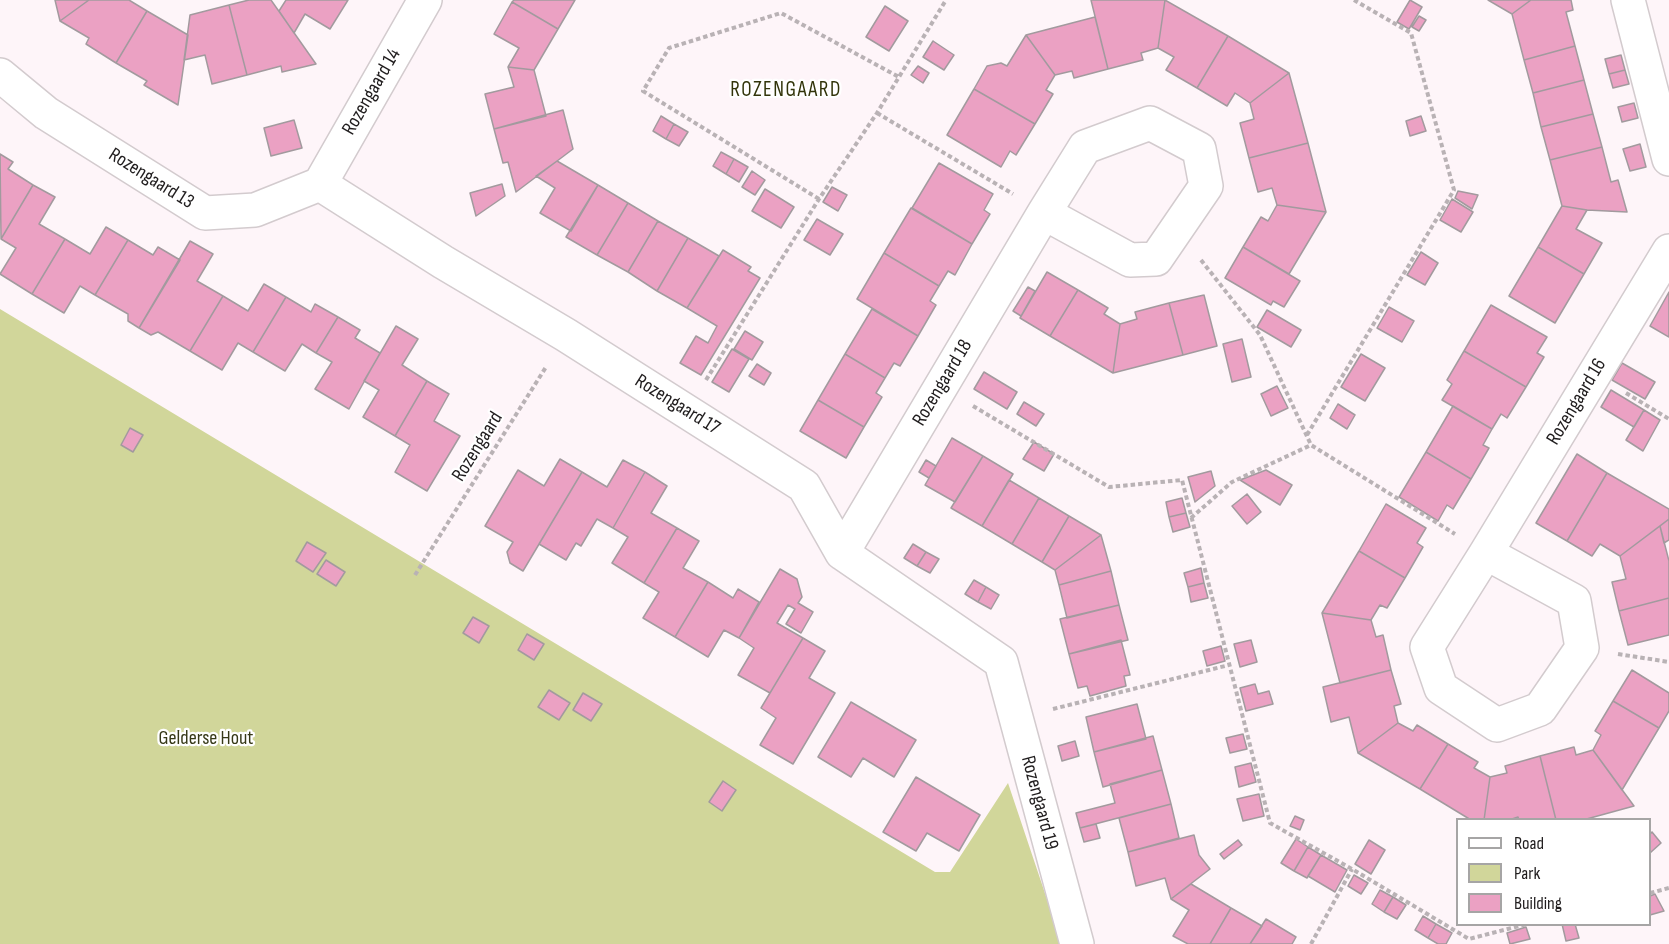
<!DOCTYPE html>
<style>
body{margin:0}
#map{position:relative;width:1669px;height:944px;overflow:hidden;background:#fef5f9;font-family:"Sofia Sans Condensed",sans-serif}
canvas{display:block}
.legend{position:absolute;left:1456px;top:818px;width:195px;height:108px;box-sizing:border-box;background:#fff;border:2px solid #a6a5a5;margin:0;padding:8px 10px;list-style:none;font-size:18px;color:#201d1e}
.legend li{display:flex;align-items:center;gap:12px;height:30px}
.legend b{width:30px;border:2px solid #a6a5a5}
</style>
<div id="map">
<canvas width="1669" height="944"></canvas>
<ul class="legend">
<li><b style="height:8px;background:#fff"></b>Road</li>
<li><b style="height:16px;background:#d1d69a"></b>Park</li>
<li><b style="height:16px;background:#eba1c3"></b>Building</li>
</ul>
</div>
<script>
const g = document.querySelector('canvas').getContext('2d');
g.lineJoin = 'round';
function fillPath(path, color) { g.fillStyle = color; g.fill(path, 'evenodd'); }
const toPath = rows => new Path2D(rows.map(r => 'M' + r).join(''));
function strokePath(path, color, width, dash) { g.strokeStyle = color; g.lineWidth = width; g.lineCap = dash ? 'butt' : 'round'; g.setLineDash(dash || []); g.stroke(path); }
function drawText(font, color, halo, rows, align = 'center') {
  g.font = font + ' "Sofia Sans Condensed",sans-serif'; g.lineWidth = 4.5; g.setLineDash([]); g.textBaseline = 'middle'; g.strokeStyle = halo; g.fillStyle = color; for (const [text, x, y, turn = 0] of rows) {
    g.save(); g.translate(x, y); g.rotate((+turn || 0) * Math.PI / 180); g.textAlign = isNaN(turn) ? turn : align; if (halo) g.strokeText(text, 0, 0); g.fillText(text, 0, 0); g.restore();
  }
}
fillPath(toPath([
 [0,309,935,872,950,872,1008,783,1059,935,1067,944,0,944]
]), '#d1d69a');
const building = toPath([
 [55,0,89,0,60,21,55,0],
 [89,0,129,0,147,11,116,63,86,44,89,38,60,21,89,0],
 [249,0,271,0,316,64,282,72,281,66,247,75,229,5,249,0],
 [286,0,348,0,330,29,305,14,294,33,279,11,286,0],
 [514,0,575,0,558,29,512,2,514,0],
 [1091,0,1165,0,1158,48,1141,53,1143,60,1108,69,1091,0],
 [1165,0,1228,36,1197,88,1166,70,1174,57,1158,48,1165,0],
 [1410,0,1422,7,1409,29,1397,22,1410,0],
 [1488,0,1531,0,1512,14,1488,0],
 [1531,0,1571,0,1573,10,1566,12,1575,46,1524,60,1512,14,1531,0],
 [512,2,558,29,534,70,508,67,519,48,494,34,512,2],
 [229,5,247,75,212,84,205,55,184,60,190,15,229,5],
 [885,6,908,21,889,51,866,37,885,6],
 [147,11,188,35,178,105,144,85,147,81,116,63,147,11],
 [1419,16,1426,20,1419,31,1412,27,1419,16],
 [1095,17,1108,69,1074,78,1072,71,1055,75,1026,35,1095,17],
 [1026,35,1055,75,1046,90,1053,94,1035,124,974,89,987,66,1001,63,1007,66,1026,35],
 [1228,36,1289,73,1250,103,1235,93,1227,106,1197,88,1228,36],
 [933,41,954,55,944,70,923,57,933,41],
 [1575,46,1584,80,1533,93,1524,60,1575,46],
 [1621,55,1625,70,1609,74,1605,59,1621,55],
 [918,66,929,73,923,83,911,75,918,66],
 [508,67,534,70,546,116,494,129,485,94,514,87,508,67],
 [1625,70,1629,84,1613,88,1609,74,1625,70],
 [1289,73,1308,143,1249,158,1240,123,1254,119,1250,103,1289,73],
 [1584,80,1593,114,1541,127,1533,93,1584,80],
 [974,89,1035,124,1016,155,1010,151,1001,167,947,135,974,89],
 [1634,103,1638,118,1622,122,1618,107,1634,103],
 [563,110,573,149,516,192,508,162,503,163,494,129,563,110],
 [1593,114,1602,147,1550,160,1541,127,1593,114],
 [661,116,674,124,666,139,653,131,661,116],
 [1421,116,1426,131,1410,136,1406,121,1421,116],
 [294,120,302,148,271,156,264,128,294,120],
 [674,124,688,132,679,146,666,139,674,124],
 [1308,143,1326,212,1277,205,1272,188,1258,192,1249,158,1308,143],
 [1640,144,1646,167,1630,171,1623,149,1640,144],
 [1602,147,1611,182,1618,180,1627,212,1587,210,1562,206,1550,160,1602,147],
 [721,152,734,159,726,174,713,166,721,152],
 [0,154,13,162,8,169,33,185,1,239,0,154],
 [734,159,748,167,739,182,726,174,734,159],
 [557,161,598,185,571,231,540,213,555,188,536,176,557,161],
 [939,163,993,194,984,210,990,214,972,244,912,208,939,163],
 [752,171,765,180,755,195,742,187,752,171],
 [502,184,505,196,476,216,470,193,502,184],
 [33,185,55,197,39,224,65,239,32,294,0,274,16,248,1,239,33,185],
 [598,185,628,203,597,255,566,237,598,185],
 [832,187,847,195,838,211,823,202,832,187],
 [765,189,794,207,781,228,752,211,765,189],
 [1458,191,1478,195,1472,209,1455,198,1458,191],
 [1452,199,1473,212,1461,232,1440,220,1452,199],
 [628,203,658,221,628,272,597,255,628,203],
 [1277,205,1326,212,1289,274,1243,247,1261,217,1268,221,1277,205],
 [1562,206,1587,210,1576,229,1602,243,1584,274,1538,247,1562,206],
 [911,208,972,244,955,275,948,271,939,286,884,253,911,208],
 [817,219,843,234,830,255,804,240,817,219],
 [658,221,688,238,657,291,628,272,658,221],
 [106,227,128,240,95,295,80,286,64,313,32,294,65,239,90,254,106,227],
 [688,238,719,256,687,308,657,291,688,238],
 [128,240,153,255,158,247,180,260,139,328,128,321,128,314,95,295,128,240],
 [190,241,213,254,197,281,223,296,190,351,158,332,151,335,139,328,190,241],
 [1243,247,1300,281,1284,307,1273,301,1271,305,1225,278,1243,247],
 [1538,247,1584,274,1555,323,1509,296,1538,247],
 [723,250,751,267,748,271,760,278,701,375,680,363,696,336,708,343,717,326,687,308,723,250],
 [1421,252,1438,263,1425,285,1407,275,1421,252],
 [884,253,939,286,930,301,936,305,918,336,857,299,884,253],
 [1047,272,1078,290,1050,336,1020,318,1047,272],
 [264,284,286,297,253,352,238,343,222,370,190,351,223,296,248,311,264,284],
 [1028,287,1035,291,1021,316,1013,311,1028,287],
 [1078,290,1108,308,1104,314,1120,324,1113,373,1050,336,1078,290],
 [1669,292,1669,337,1650,326,1669,292],
 [1204,295,1217,346,1183,355,1169,303,1204,295],
 [286,297,311,312,315,304,338,317,316,353,302,344,285,371,253,352,286,297],
 [1169,303,1183,355,1113,373,1120,324,1137,319,1135,312,1169,303],
 [1491,305,1547,337,1537,353,1544,357,1526,387,1464,351,1491,305],
 [1389,307,1414,321,1402,342,1377,328,1389,307],
 [872,309,918,336,900,366,894,363,885,378,845,354,872,309],
 [1267,310,1301,330,1291,347,1257,327,1267,310],
 [338,317,360,330,355,338,380,353,349,409,315,389,332,362,316,353,338,317],
 [396,326,418,339,402,365,427,381,395,436,363,417,379,390,364,381,396,326],
 [745,331,763,342,752,360,734,349,745,331],
 [1242,339,1251,377,1232,382,1223,344,1242,339],
 [732,349,749,359,729,392,712,382,732,349],
 [1464,351,1526,387,1507,418,1501,414,1492,429,1442,400,1452,384,1447,380,1464,351],
 [845,354,885,378,876,393,882,397,864,427,818,400,845,354],
 [1361,354,1385,368,1365,401,1341,387,1361,354],
 [1622,363,1655,382,1645,399,1612,380,1622,363],
 [757,364,771,373,764,385,749,376,757,364],
 [984,372,1017,392,1007,409,974,389,984,372],
 [427,381,449,394,434,421,460,436,427,491,395,472,410,445,395,436,427,381],
 [1277,386,1288,408,1271,416,1261,394,1277,386],
 [1611,390,1644,410,1634,427,1601,407,1611,390],
 [818,400,864,427,846,458,800,431,818,400],
 [1024,402,1044,414,1036,426,1017,414,1024,402],
 [1338,404,1355,415,1347,429,1330,418,1338,404],
 [1453,406,1492,429,1483,445,1489,448,1471,479,1426,452,1453,406],
 [1644,410,1660,420,1643,451,1626,440,1644,410],
 [130,428,143,435,133,452,121,445,130,428],
 [952,438,983,456,955,502,925,485,952,438],
 [1034,442,1054,454,1044,471,1023,459,1034,442],
 [1426,452,1471,479,1453,509,1447,505,1438,521,1399,497,1426,452],
 [1577,454,1607,473,1567,541,1536,523,1577,454],
 [983,456,1013,474,982,526,951,508,983,456],
 [560,459,582,472,523,571,510,563,507,552,513,542,485,526,518,470,544,486,560,459],
 [623,460,645,472,613,528,597,519,581,546,576,543,566,560,539,544,582,472,607,487,623,460],
 [926,460,936,466,929,478,919,472,926,460],
 [1266,470,1292,485,1280,505,1240,480,1266,470],
 [1211,471,1215,486,1195,502,1188,477,1211,471],
 [645,472,667,486,651,513,677,528,644,583,612,563,628,537,613,528,645,472],
 [1607,473,1669,509,1669,519,1620,556,1600,544,1592,556,1567,541,1607,473],
 [1009,480,1039,498,1012,544,982,526,1009,480],
 [1247,494,1261,512,1247,524,1232,506,1247,494],
 [1039,498,1069,516,1042,562,1012,544,1039,498],
 [1182,498,1186,513,1169,517,1166,502,1182,498],
 [1386,504,1426,528,1417,543,1423,547,1405,578,1359,551,1386,504],
 [1186,513,1190,527,1173,532,1169,517,1186,513],
 [1069,516,1101,535,1055,570,1042,562,1069,516],
 [1669,519,1669,540,1664,543,1660,526,1669,519],
 [1660,526,1669,561,1669,598,1619,611,1612,582,1626,579,1620,556,1660,526],
 [677,528,699,541,683,568,708,582,675,637,643,618,659,592,644,583,677,528],
 [1101,535,1111,571,1059,585,1055,570,1101,535],
 [307,542,326,553,313,572,296,561,307,542],
 [913,544,926,552,917,566,904,558,913,544],
 [1359,551,1405,578,1387,608,1380,605,1371,620,1322,613,1359,551],
 [926,552,939,559,930,573,917,566,926,552],
 [326,560,345,572,336,586,317,574,326,560],
 [1201,568,1204,583,1188,587,1184,573,1201,568],
 [780,569,797,579,802,597,798,603,813,612,801,633,786,624,795,609,788,605,777,623,803,638,770,693,738,675,754,648,739,638,780,569],
 [1111,571,1119,605,1067,618,1059,585,1111,571],
 [974,580,986,587,978,602,965,594,974,580],
 [708,582,733,598,738,589,759,602,739,638,724,630,708,657,675,637,708,582],
 [1204,583,1208,598,1191,602,1188,587,1204,583],
 [986,587,999,595,991,609,978,602,986,587],
 [1669,598,1669,635,1628,645,1619,611,1669,598],
 [1119,605,1128,640,1069,654,1060,619,1119,605],
 [1322,613,1371,620,1376,637,1383,635,1391,670,1340,683,1322,613],
 [473,617,489,626,479,643,463,633,473,617],
 [527,634,544,644,534,660,518,650,527,634],
 [803,638,825,651,809,678,835,693,793,764,760,745,776,718,761,708,803,638],
 [1121,640,1130,675,1124,676,1126,686,1090,696,1087,686,1078,688,1069,654,1121,640],
 [1251,640,1257,662,1240,667,1234,644,1251,640],
 [1221,646,1225,661,1207,666,1203,651,1221,646],
 [1391,670,1401,704,1394,706,1398,723,1358,753,1349,717,1331,722,1323,687,1391,670],
 [1632,670,1669,693,1669,711,1659,728,1613,701,1632,670],
 [1255,684,1258,694,1269,691,1273,704,1246,711,1240,688,1255,684],
 [549,690,570,703,559,720,538,707,549,690],
 [583,693,602,704,591,721,573,710,583,693],
 [1613,701,1659,728,1622,790,1593,750,1601,735,1595,731,1613,701],
 [851,702,916,740,894,777,863,758,851,777,818,757,851,702],
 [1137,704,1146,739,1094,752,1086,717,1137,704],
 [1398,723,1413,731,1417,725,1448,744,1420,789,1358,753,1398,723],
 [1243,734,1247,749,1230,753,1226,738,1243,734],
 [1153,736,1162,770,1103,787,1094,752,1153,736],
 [1075,741,1079,756,1062,761,1058,746,1075,741],
 [1448,744,1478,762,1474,768,1490,777,1484,820,1471,820,1420,789,1448,744],
 [1574,747,1576,755,1593,750,1634,806,1583,820,1556,820,1540,756,1574,747],
 [1540,756,1556,820,1519,820,1518,817,1509,820,1484,820,1490,777,1507,773,1505,766,1540,756],
 [1251,763,1256,782,1239,787,1235,767,1251,763],
 [1162,770,1171,804,1080,828,1076,813,1115,803,1110,784,1162,770],
 [916,777,980,815,959,851,927,833,916,851,883,832,916,777],
 [723,781,736,790,722,811,709,802,723,781],
 [1259,794,1264,816,1243,821,1237,799,1259,794],
 [1171,804,1179,838,1128,852,1119,818,1171,804],
 [1295,816,1304,820,1300,830,1290,826,1295,816],
 [1096,824,1100,838,1084,842,1080,828,1096,824],
 [1652,832,1661,843,1650,853,1650,834,1652,832],
 [1194,835,1199,855,1210,869,1171,899,1165,878,1136,886,1128,852,1194,835],
 [1296,839,1308,847,1294,871,1281,863,1296,839],
 [1238,840,1242,845,1224,859,1220,854,1238,840],
 [1369,840,1385,850,1371,874,1355,864,1369,840],
 [1308,847,1321,855,1307,878,1294,871,1308,847],
 [1321,855,1347,870,1335,892,1308,876,1321,855],
 [1354,875,1368,883,1361,894,1348,886,1354,875],
 [1191,884,1231,908,1210,944,1188,944,1173,936,1189,910,1171,899,1191,884],
 [1380,890,1393,897,1384,912,1372,904,1380,890],
 [1655,894,1664,911,1650,915,1650,896,1655,894],
 [1393,897,1406,905,1397,919,1384,912,1393,897],
 [1231,908,1262,926,1250,944,1210,944,1231,908],
 [1423,916,1436,924,1428,938,1415,930,1423,916],
 [1266,919,1296,937,1292,944,1250,944,1266,919],
 [1436,924,1452,933,1446,944,1438,944,1428,938,1436,924],
 [1562,924,1575,924,1579,938,1566,941,1562,924],
 [1526,927,1530,939,1510,944,1507,933,1526,927]
]);
fillPath(building, '#eba1c3');
strokePath(building, '#a29a9e', 1.5);
const minor = toPath([
 [1628,0,1669,159],
 [0,75,46,113,205,213,255,210,320,184],
 [320,184,443,262,566,335,804,486,842,553,1001,662,1077,944],
 [320,184,425,0],
 [842,553,1044,213,1085,147,1150,123,1199,149,1206,186,1156,259,1130,260,1044,213],
 [1486,553,1574,601,1582,648,1540,709,1497,725,1441,688,1427,647,1486,553,1669,251]
]);
strokePath(minor, '#d3cbce', 36);
strokePath(toPath([
 [877,113,1013,194],
 [819,199,643,91,669,48,781,13,899,77],
 [1201,260,1260,335,1311,445,1455,534],
 [706,380,819,199,877,113,946,0],
 [1626,393,1669,419],
 [973,406,1109,487,1182,480,1270,823,1352,869,1469,939,1527,924],
 [1307,435,1454,190,1411,33,1354,0],
 [1191,518,1232,482,1311,445],
 [415,575,546,367],
 [1618,654,1669,662],
 [1053,709,1229,665],
 [1650,893,1669,888],
 [1311,944,1352,869]
]), '#b9b2b5', 4, [4.5, 3]);
strokePath(minor, '#fff', 33);
drawText('20px', '#201d1e', '#fff', [
 ["Rozengaard 14",372,92,-60],
 ["Rozengaard 13",151,179,32],
 ["Rozengaard 18",943,383,-59],
 ["Rozengaard 16",1577,402,-59],
 ["Rozengaard 17",677,405,32],
 ["Rozengaard",478,447,-58],
 ["Rozengaard 19",1039,803,75]
]);
drawText('20px', '#363817', '#fff', [
 ["Gelderse Hout",206,739]
]);
g.letterSpacing = '1.5px';
drawText('21px', '#32340a', '#fff', [
 ["ROZENGAARD",786,91]
]);
g.letterSpacing = '0px';
</script>
